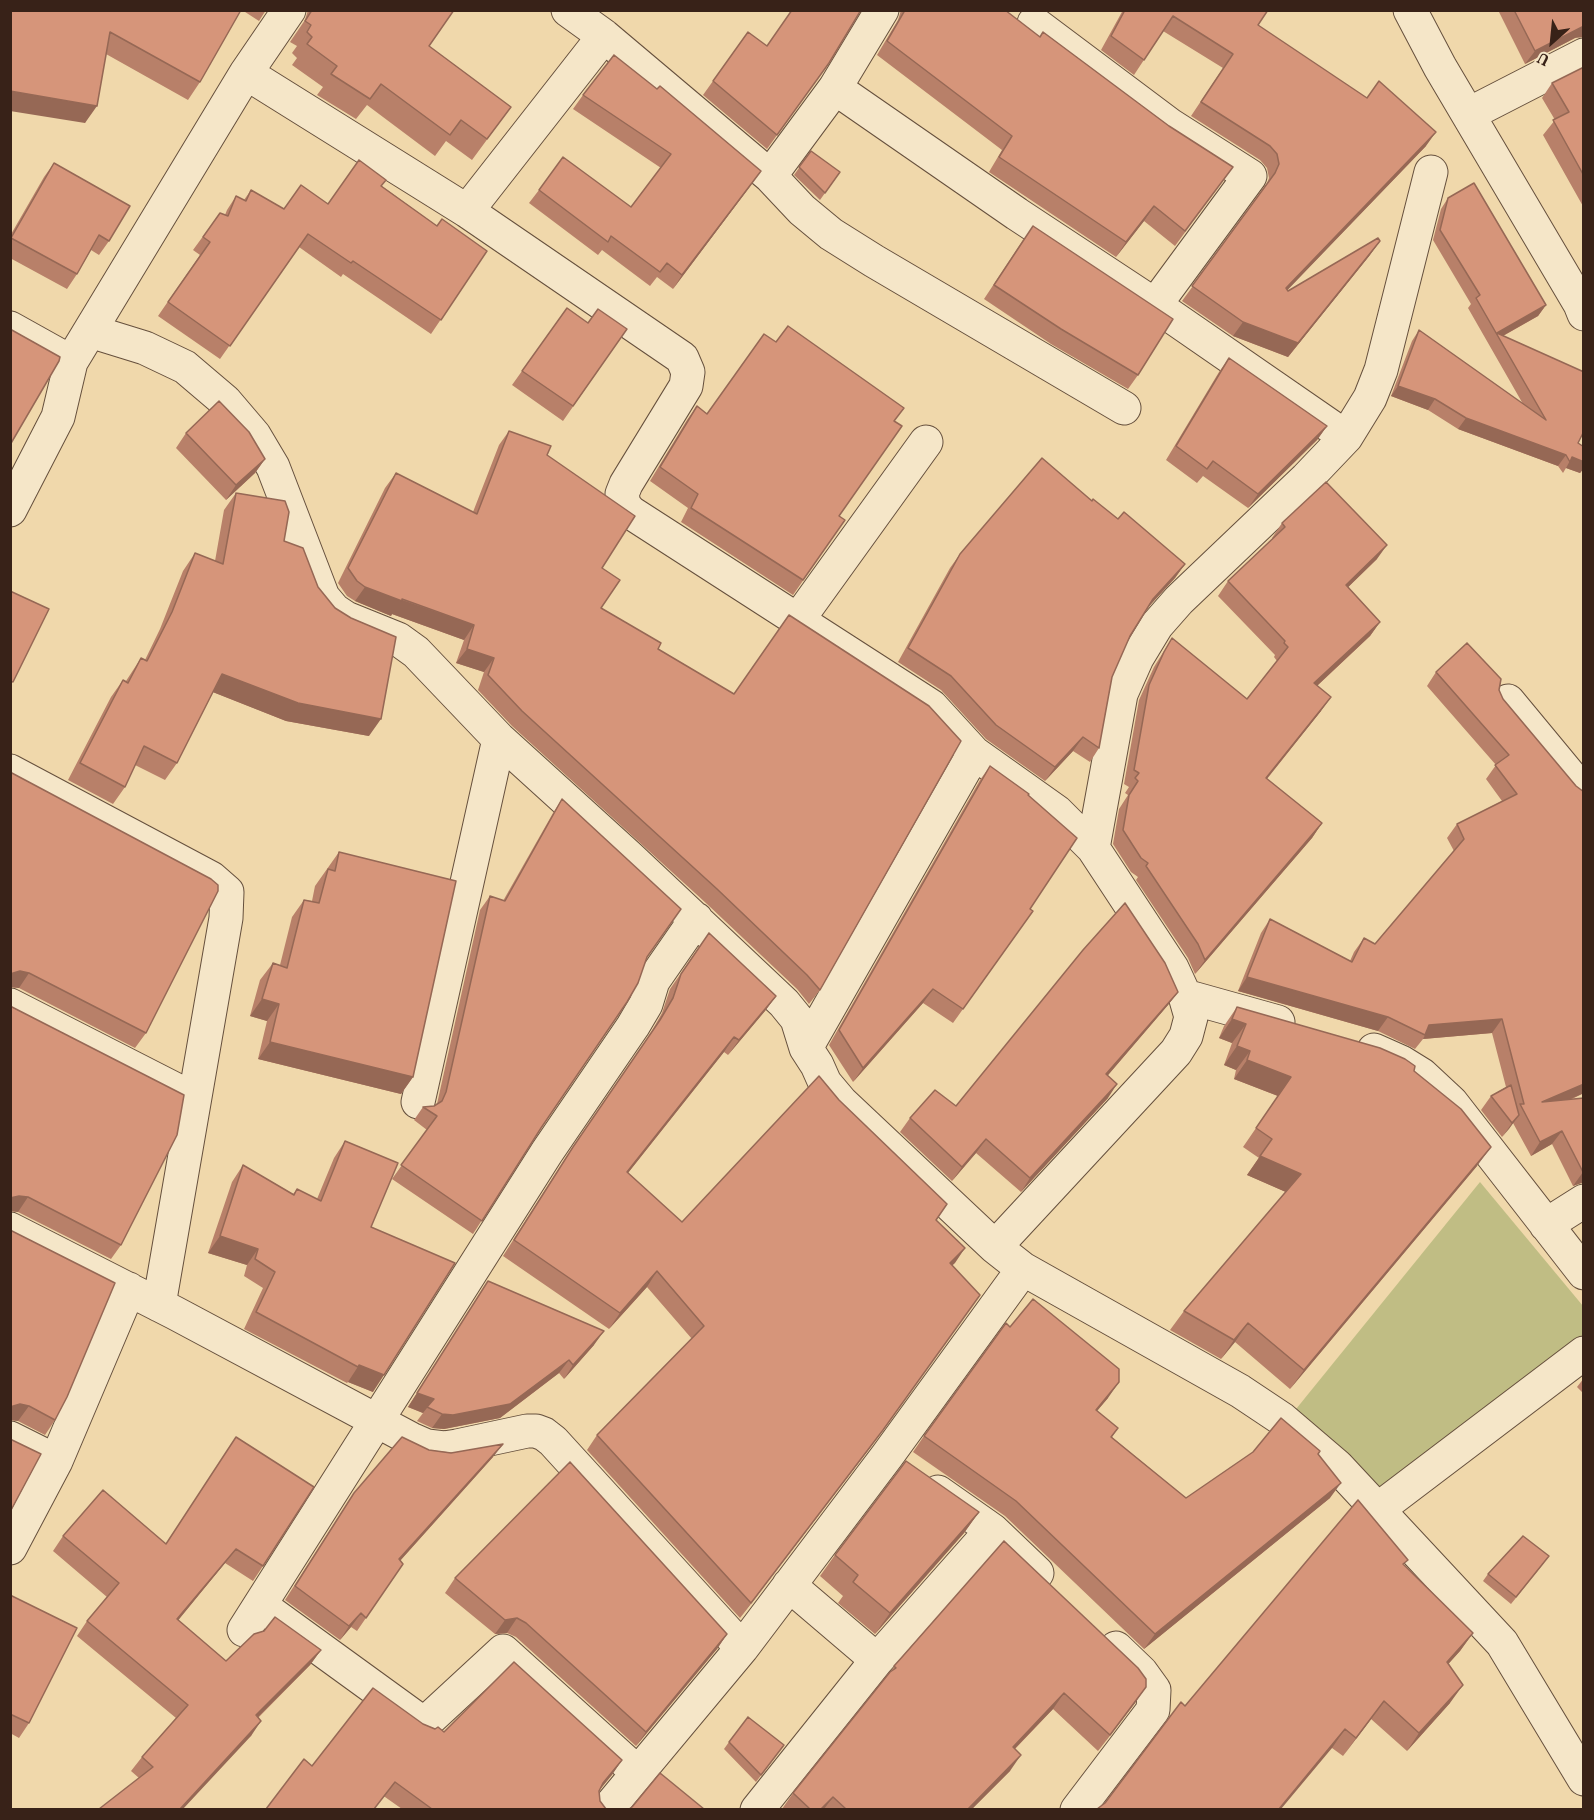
<!DOCTYPE html>
<style>
body{margin:0}
#map{position:relative;width:1594px;height:1820px;overflow:hidden;background:#f0d8ab;font-family:Vollkorn,serif}
canvas{display:block}
.frame{position:absolute;inset:0;border:12px solid #382218;pointer-events:none}
.north{position:absolute;left:1522px;top:12px;width:60px;height:60px;-webkit-text-stroke:4px #f5e6c8;paint-order:stroke;rotate:207deg;font-size:16px;font-weight:700;line-height:24px;text-align:center;color:#382218}
.north::after{content:'';display:block;margin:auto;width:21px;height:27px;background:#382218;clip-path:polygon(50% 0,100% 100%,50% 72%,0 100%)}
</style>
<div id="map">
<canvas width="1594" height="1820"></canvas>
<div class="frame"></div>
<div class="north">U</div>
</div>
<script>
const g = document.querySelector('canvas').getContext('2d');
g.lineJoin = 'round';
function fillPath(path, color) { g.fillStyle = color; g.fill(path, 'evenodd'); }
const toPath = rows => new Path2D(rows.map(r => 'M' + r).join(''));
function strokePath(path, color, width, dash) { g.strokeStyle = color; g.lineWidth = width; g.lineCap = dash ? 'butt' : 'round'; g.setLineDash(dash || []); g.stroke(path); }
fillPath(toPath([
 [1480,1182,1583,1306,1583,1371,1406,1508,1292,1414]
]), '#c0bd84');
const minor = toPath([
 [568,10,604,36,770,176,835,88,882,10],
 [1410,10,1440,67,1580,304,1584,314],
 [1034,23,1170,125,1250,176,1155,305],
 [246,73,467,211,682,358,688,372,686,386,626,484,622,494,624,505,630,512,931,706,974,753,1057,812,1093,848,1172,968,1185,996,1191,1017,1186,1036,1176,1052,995,1247],
 [835,88,1017,214,1155,305,1346,437],
 [1469,114,1584,55],
 [770,176,802,210,831,234,874,261,1124,408],
 [467,211,604,36],
 [10,328,71,362],
 [90,331,145,348,185,367,225,401,254,435,273,467,323,597,334,610,346,618,398,639,416,652,499,739,629,857,784,1003,797,1019,806,1048,817,1065,825,1083,841,1102,995,1247,1023,1269,1240,1391,1282,1419,1337,1466,1502,1643,1584,1779],
 [10,510,58,417,71,362,246,73,289,10],
 [797,621,926,442],
 [1508,701,1580,788,1584,790],
 [10,771,211,878,227,892,226,918,159,1305],
 [1093,848,1121,694,1137,658,1157,625,1179,600,1306,479,1346,437,1370,398,1381,370,1431,172],
 [1185,996,1278,1022],
 [10,1005,194,1099],
 [806,1048,974,753],
 [1374,1050,1401,1062,1422,1075,1451,1102,1584,1273],
 [418,1102,499,739],
 [1546,1225,1584,1201],
 [10,1229,175,1313,411,1439,427,1446,444,1448,457,1446,527,1431,536,1431,544,1434,553,1441,742,1648],
 [10,1438,56,1461],
 [938,1492,992,1530,1037,1573],
 [1377,1510,1584,1353],
 [10,1548,56,1461,129,1289],
 [260,1605,424,1724,503,1651,638,1773],
 [244,1630,547,1152,633,1026,646,1004,653,981,696,919],
 [877,1660,992,1530],
 [607,1810,742,1648,887,1456,1023,1269],
 [757,1810,877,1660,789,1585],
 [1077,1810,1153,1710,1154,1690,1141,1672,1116,1648]
]);
strokePath(minor, '#66503d', 35);
strokePath(minor, '#f5e6c8', 33);
fillPath(toPath([
 [10,10,241,10,200,82,188,100,106,54,85,123],
 [242,10,266,10,259,21],
 [308,10,454,10,429,46,511,107,472,160,446,141,435,156,367,105,356,119,317,95,323,87,292,65,297,58,292,53,297,46,290,42,305,20],
 [901,10,1005,10,1040,37,1043,32,1169,126,1233,167,1175,246,1144,221,1116,257,989,172,1002,150,877,55,898,20],
 [1123,10,1268,10,1258,25,1426,146,1287,290,1288,291,1370,255,1288,357,1233,336,1182,301,1266,186,1269,178,1267,168,1260,160,1191,116,1223,68,1163,31,1134,75,1101,50],
 [1498,10,1584,10,1575,38,1525,64],
 [748,32,767,46,829,63,767,149,703,95],
 [1584,67,1584,208,1543,135,1555,120,1542,98,1552,83],
 [583,95,751,185,673,289,657,277,650,286,602,250,598,255,529,203,539,190,631,207,661,168,573,109],
 [811,151,840,172,820,200,794,175],
 [54,163,109,241,99,255,91,250,77,274,67,289,10,258,10,236,44,177],
 [382,186,437,226,487,251,431,334,343,274,341,277,299,247,220,359,158,316,200,255,193,250,220,213,225,215,227,210,236,196,244,200,251,190,284,209,328,204],
 [1448,198,1546,305,1538,316,1503,336,1578,443,1584,447,1584,468,1580,473,1566,468,1563,473,1558,466,1458,429,1428,410,1391,396,1412,341,1419,330,1523,404,1468,308,1471,304,1433,240,1441,209],
 [1023,240,1138,375,1128,389,1051,344,984,299],
 [567,308,588,323,627,329,563,421,512,385],
 [1229,358,1327,426,1317,440,1248,508,1203,476,1197,483,1166,460,1219,372],
 [697,406,707,414,895,421,839,516,845,520,793,595,681,522,688,508,650,481,687,420],
 [509,431,547,455,602,568,601,608,658,649,820,990,809,1004,797,989,707,904,512,726,478,690,484,672,456,663,464,640,392,614,391,616,355,601,347,596,338,583,385,488,396,473,473,512,499,445],
 [186,433,265,459,255,473,226,500,176,448],
 [236,493,284,541,369,736,286,721,213,692,177,763,165,780,135,765,125,787,113,804,68,780,111,697,123,680,126,681,141,658,145,660,160,629,183,571,195,553,215,561,224,510],
 [1092,501,1185,564,1175,578,1146,609,1130,636,1112,677,1099,748,1090,762,1073,751,1045,781,986,739,941,690,898,662,950,568,960,554],
 [1282,523,1377,559,1348,587,1380,622,1370,636,1317,686,1321,711,1267,779,1322,823,1312,838,1195,974,1188,958,1136,880,1138,877,1131,872,1113,844,1119,809,1128,795,1125,793,1129,787,1124,784,1139,700,1154,667,1172,638,1247,699,1277,661,1274,657,1275,655,1218,596,1228,581,1273,539,1272,538],
 [1436,672,1499,690,1503,699,1576,786,1584,792,1584,1093,1570,1100,1584,1098,1584,1182,1573,1186,1552,1144,1531,1156,1513,1123,1502,1137,1481,1110,1491,1096,1506,1087,1492,1033,1423,1039,1415,1049,1378,1031,1238,991,1261,933,1270,919,1350,961,1354,952,1364,938,1375,944,1454,851,1447,838,1457,824,1502,801,1486,779,1496,765,1427,686],
 [990,766,1028,795,1030,909,1033,911,953,1023,923,1003,853,1082,829,1045,980,780],
 [10,772,146,1033,135,1048,19,988,10,987],
 [562,799,647,957,541,1128,473,1234,392,1179,427,1130,414,1120,423,1107,434,1106,437,1104,480,910,490,896,503,901,553,813],
 [339,852,413,1077,401,1094,258,1059,267,1021,250,1016,260,980,273,963,280,965,292,917,304,900,312,901,315,886],
 [709,933,776,996,765,1011,728,1055,724,1052,628,1173,682,1222,936,1220,965,1248,952,1265,872,1445,740,1618,587,1450,597,1435,692,1339,647,1287,609,1329,503,1256,563,1162,649,1036,662,1013,670,989],
 [1178,992,1168,1005,1108,1075,1108,1098,1021,1192,976,1153,952,1181,900,1132,910,1118,956,1106],
 [10,1006,121,1245,111,1259,18,1212,10,1211],
 [1237,1007,1414,1071,1477,1166,1290,1389,1235,1342,1221,1359,1170,1330,1184,1311,1286,1192,1247,1175,1259,1158,1243,1147,1278,1096,1234,1079,1236,1070,1224,1065,1232,1043,1219,1038,1224,1026],
 [345,1141,371,1227,373,1392,348,1382,347,1383,244,1329,263,1288,244,1276,247,1265,208,1253,232,1182,243,1165,293,1194,297,1189,317,1199,334,1158],
 [10,1230,55,1420,45,1435,18,1421,10,1420],
 [488,1281,594,1345,564,1379,559,1373,500,1418,444,1429,432,1428,417,1421,423,1413,408,1407],
 [1010,1327,1108,1398,1097,1411,1118,1428,1112,1437,1186,1498,1318,1455,1330,1498,1144,1649,1005,1516,913,1452,924,1436],
 [1584,1378,1584,1394,1577,1387],
 [236,1437,263,1566,253,1581,225,1563,178,1620,226,1661,321,1650,310,1665,258,1718,251,1736,139,1778,131,1771,142,1757,176,1718,77,1636,87,1621,107,1597,53,1551,63,1536,166,1544],
 [429,1450,493,1457,400,1561,403,1564,357,1631,351,1627,340,1640,285,1600,354,1493],
 [979,1512,964,1533,875,1634,838,1603,843,1596,820,1576,835,1555],
 [1544,1563,1511,1604,1483,1581,1488,1574],
 [1404,1565,1473,1633,1460,1651,1448,1664,1450,1703,1407,1751,1371,1719,1343,1756,1332,1748,1097,1809,1105,1803,1185,1706],
 [455,1578,727,1634,717,1649,636,1746,516,1637,507,1633,495,1634,445,1593],
 [10,1595,29,1723,19,1738,10,1733],
 [903,1656,1135,1703,1098,1751,1053,1709,1015,1749,1010,1771,972,1809,782,1809,793,1793],
 [423,1724,444,1732,622,1760,599,1791,600,1801,606,1809,402,1809,385,1797,312,1766],
 [729,1742,784,1745,756,1782,724,1749]
]), '#b88069');
fillPath(toPath([
 [1584,26,1584,37,1575,38,1525,64,1535,51],
 [10,91,97,106,85,123,10,111],
 [1436,132,1426,146,1276,302,1286,288],
 [761,171,751,185,673,289,682,275],
 [1154,206,1144,221,1116,257,1126,242],
 [1380,241,1370,255,1288,357,1233,336,1243,322],
 [1546,305,1538,316,1499,338,1497,333],
 [1398,386,1435,399,1428,410,1391,396],
 [1466,418,1566,455,1558,466,1458,429],
 [1327,426,1317,440,1248,508,1258,494],
 [1572,457,1584,462,1584,468,1580,473,1566,468],
 [265,459,255,473,226,500,236,485],
 [1387,545,1377,559,1336,599,1346,585],
 [1185,564,1175,578,1143,613,1153,599],
 [365,587,474,625,464,640,392,614,391,616,355,601],
 [1380,622,1370,636,1304,698,1314,683],
 [467,649,494,658,484,672,456,663],
 [222,674,381,719,369,736,286,721,210,691],
 [1331,697,1321,711,1256,792,1266,778],
 [1083,737,1073,751,1045,781,1055,767],
 [1322,823,1312,838,1195,974,1205,960],
 [20,971,29,973,19,988,10,987,10,974],
 [1247,977,1388,1017,1378,1031,1238,991],
 [933,989,923,1003,853,1082,863,1068],
 [1178,992,1168,1005,1097,1088,1106,1074],
 [776,996,765,1011,728,1055,739,1040],
 [262,999,279,1004,267,1021,250,1016],
 [1232,1019,1246,1024,1232,1043,1219,1038],
 [1502,1019,1492,1033,1423,1039,1425,1035,1429,1025],
 [734,1037,724,1052,616,1188,627,1172],
 [270,1042,413,1077,401,1094,258,1059],
 [1237,1046,1250,1051,1236,1070,1224,1065],
 [1247,1060,1291,1077,1278,1096,1234,1079],
 [1117,1084,1108,1098,1021,1192,1030,1178],
 [1584,1084,1584,1093,1532,1116,1542,1102],
 [1519,1115,1509,1129,1502,1137,1512,1123],
 [1562,1131,1552,1144,1531,1156,1540,1142],
 [986,1139,976,1153,952,1181,962,1167],
 [1491,1147,1477,1166,1290,1389,1304,1370],
 [1260,1156,1301,1174,1288,1193,1247,1175],
 [1583,1172,1584,1182,1573,1186],
 [19,1196,28,1197,18,1212,10,1211,10,1198],
 [220,1236,258,1249,247,1265,208,1253],
 [965,1248,955,1263,939,1278,950,1263],
 [657,1271,647,1287,609,1329,620,1313],
 [980,1295,872,1445,740,1618,751,1603],
 [1248,1323,1235,1342,1221,1359,1234,1340],
 [604,1331,594,1345,564,1379,573,1365],
 [569,1360,559,1373,500,1418,444,1429,432,1428,442,1414],
 [359,1365,384,1375,373,1392,348,1382],
 [1119,1382,1108,1398,1085,1425,1096,1410],
 [417,1393,434,1399,423,1413,408,1407],
 [20,1404,29,1406,18,1421,10,1420,11,1407],
 [503,1444,493,1457,389,1573,399,1559],
 [1341,1483,1330,1498,1144,1649,1155,1634],
 [979,1512,964,1533,875,1634,890,1613],
 [236,1549,225,1563,167,1634,177,1619],
 [361,1613,351,1627,340,1640,349,1626],
 [517,1618,507,1633,495,1634,505,1620],
 [1473,1633,1460,1651,1434,1680,1447,1662],
 [727,1634,717,1649,636,1746,646,1732],
 [321,1650,310,1665,245,1730,256,1715],
 [1463,1685,1450,1703,1407,1751,1419,1733],
 [1146,1687,1135,1703,1098,1751],
 [1064,1693,1053,1709,1001,1763,1013,1747],
 [1384,1701,1371,1719,1343,1756,1356,1738],
 [261,1721,251,1736,183,1809,180,1809],
 [1345,1729,1332,1748,1281,1809,1279,1809],
 [1021,1755,1010,1771,972,1809,967,1809],
 [622,1760,612,1775,593,1798,603,1783],
 [833,1797,824,1809,821,1809]
]), '#966855');
const building = toPath([
 [10,10,241,10,200,82,110,32,97,106,10,91,10,10],
 [312,10,454,10,429,46,511,107,487,139,461,120,450,135,381,84,370,99,331,74,337,66,307,44,312,37,307,32,311,25,305,21,312,10],
 [792,10,861,10,829,63,777,135,713,81,748,32,767,46,792,10],
 [905,10,1005,10,1040,37,1043,32,1169,126,1233,167,1185,231,1154,206,1126,242,999,157,1012,136,887,41,905,10],
 [1125,10,1268,10,1258,25,1367,98,1379,81,1436,132,1286,288,1288,291,1378,238,1380,241,1298,343,1243,322,1192,286,1275,173,1279,164,1277,154,1270,146,1201,102,1233,54,1173,16,1144,60,1111,36,1125,10],
 [1514,10,1584,10,1584,26,1535,51,1514,10],
 [614,55,657,89,660,86,761,171,682,275,667,263,660,272,611,236,608,242,539,190,563,157,631,207,671,154,583,95,614,55],
 [1584,67,1584,176,1553,120,1569,112,1552,83,1584,67],
 [811,151,840,172,825,193,799,167,811,151],
 [359,160,386,180,381,186,437,226,442,219,487,251,441,320,353,261,351,263,308,234,230,346,168,302,210,242,203,237,220,213,228,216,236,196,246,201,251,190,284,209,301,185,328,204,359,160],
 [54,163,130,206,109,241,99,235,77,274,11,238,54,163],
 [1474,183,1546,305,1497,333,1584,372,1584,431,1578,443,1584,447,1584,462,1572,457,1570,462,1566,455,1466,418,1435,399,1398,386,1419,330,1546,420,1476,298,1480,295,1440,230,1448,198,1474,183],
 [1033,226,1173,319,1138,375,1061,329,994,285,1033,226],
 [567,308,588,323,598,309,627,329,573,406,522,371,567,308],
 [788,326,904,408,894,421,902,426,839,516,845,520,803,580,691,508,698,494,660,467,697,406,707,414,764,334,776,342,788,326],
 [10,329,60,357,59,361,10,445,10,329],
 [1229,358,1327,426,1258,494,1213,461,1207,469,1176,446,1229,358],
 [219,401,249,432,265,459,236,485,186,433,219,401],
 [509,431,551,446,547,455,635,516,602,568,620,580,601,608,661,643,658,649,734,694,789,615,929,706,961,741,820,990,807,975,717,889,522,711,488,675,494,658,467,649,474,625,402,599,402,601,365,587,357,581,348,568,396,473,477,514,509,431],
 [1042,458,1092,501,1093,499,1118,519,1124,512,1185,564,1153,599,1130,636,1112,677,1099,748,1083,737,1055,767,996,725,951,676,908,648,960,554,1042,458],
 [1326,482,1387,545,1346,585,1380,622,1314,683,1331,697,1266,778,1322,823,1205,960,1198,944,1146,866,1148,863,1141,858,1123,830,1129,795,1138,781,1135,778,1139,773,1134,770,1149,685,1164,652,1172,638,1247,699,1288,647,1284,643,1285,641,1228,581,1285,527,1282,523,1326,482],
 [236,493,285,501,289,512,284,541,303,548,318,587,335,608,351,618,396,637,381,719,298,703,222,674,177,763,144,746,125,787,80,763,123,680,128,683,141,658,147,661,172,612,195,553,223,564,236,493],
 [10,591,49,609,13,682,10,681,10,591],
 [1467,643,1501,679,1499,690,1503,699,1576,786,1584,792,1584,1084,1542,1102,1584,1098,1583,1172,1562,1131,1540,1142,1520,1104,1524,1104,1502,1019,1429,1025,1425,1035,1388,1017,1247,977,1270,919,1352,962,1364,938,1375,944,1464,839,1457,824,1517,794,1495,765,1509,755,1436,672,1467,643],
 [990,766,1029,794,1028,795,1077,838,1030,909,1033,911,963,1009,933,989,863,1068,839,1030,990,766],
 [10,772,211,879,218,885,218,891,146,1033,29,973,20,971,10,974,10,772],
 [562,799,681,909,647,957,638,983,627,1002,541,1128,482,1221,401,1165,437,1116,423,1107,434,1106,442,1101,446,1092,490,896,505,901,562,799],
 [339,852,456,881,413,1077,270,1042,279,1004,262,999,273,963,287,968,304,900,319,903,328,869,335,871,339,852],
 [1125,903,1165,963,1178,992,1106,1074,1117,1084,1030,1178,986,1139,962,1167,910,1118,935,1090,956,1106,1083,950,1125,903],
 [709,933,776,996,739,1040,734,1037,627,1172,682,1222,819,1076,839,1100,947,1204,936,1220,965,1248,950,1263,980,1295,883,1430,751,1603,597,1435,704,1326,657,1271,620,1313,514,1240,573,1147,660,1020,673,998,681,974,709,933],
 [10,1006,184,1095,177,1135,121,1245,28,1197,19,1196,10,1198,10,1006],
 [1237,1007,1380,1048,1405,1059,1415,1066,1414,1071,1461,1109,1491,1147,1304,1370,1248,1323,1234,1340,1184,1311,1301,1174,1260,1156,1272,1139,1256,1128,1291,1077,1247,1060,1250,1051,1237,1046,1246,1024,1232,1019,1237,1007],
 [1511,1085,1519,1115,1512,1123,1491,1096,1511,1085],
 [345,1141,398,1163,371,1227,455,1263,384,1375,359,1365,358,1367,256,1312,275,1272,255,1259,258,1249,220,1236,243,1165,294,1195,297,1189,321,1201,345,1141],
 [10,1230,115,1283,67,1397,55,1420,29,1406,20,1404,10,1407,10,1230],
 [488,1281,604,1331,573,1365,569,1360,510,1404,453,1415,442,1414,427,1407,434,1399,417,1393,488,1281],
 [1033,1299,1119,1369,1119,1382,1096,1410,1118,1428,1111,1437,1186,1498,1253,1452,1281,1418,1320,1451,1318,1454,1341,1483,1155,1634,1016,1501,924,1436,1006,1323,1010,1327,1033,1299],
 [236,1437,314,1487,263,1566,236,1549,177,1619,226,1661,254,1634,264,1631,275,1617,321,1650,256,1715,261,1721,180,1809,99,1809,153,1767,142,1757,188,1705,87,1621,119,1583,63,1536,103,1490,166,1544,236,1437],
 [402,1437,429,1450,451,1453,503,1444,399,1559,403,1564,366,1618,361,1613,349,1626,295,1586,354,1493,402,1437],
 [10,1439,41,1454,10,1512,10,1439],
 [906,1461,979,1512,890,1613,853,1582,858,1575,835,1555,906,1461],
 [570,1462,727,1634,646,1732,526,1623,517,1618,505,1620,455,1578,570,1462],
 [1358,1500,1408,1560,1403,1564,1473,1633,1447,1662,1463,1685,1419,1733,1384,1701,1356,1738,1345,1729,1279,1809,1094,1809,1097,1809,1105,1803,1181,1702,1185,1706,1358,1500],
 [1523,1536,1549,1556,1516,1597,1488,1574,1523,1536],
 [1004,1541,1138,1668,1146,1679,1146,1687,1110,1735,1064,1693,1013,1747,1021,1755,968,1809,846,1809,833,1797,821,1809,810,1809,793,1793,890,1672,896,1668,894,1666,903,1656,1004,1541],
 [10,1595,77,1628,29,1723,10,1714,10,1595],
 [514,1662,622,1760,603,1783,599,1791,600,1801,606,1809,432,1809,395,1782,374,1809,266,1809,304,1759,312,1766,373,1688,423,1724,435,1729,438,1727,444,1732,514,1662],
 [748,1717,784,1745,761,1775,729,1742,748,1717],
 [660,1773,704,1809,629,1809,632,1807,660,1773]
]);
fillPath(building, '#d6957a');
strokePath(building, '#966855', 1.5);
</script>
